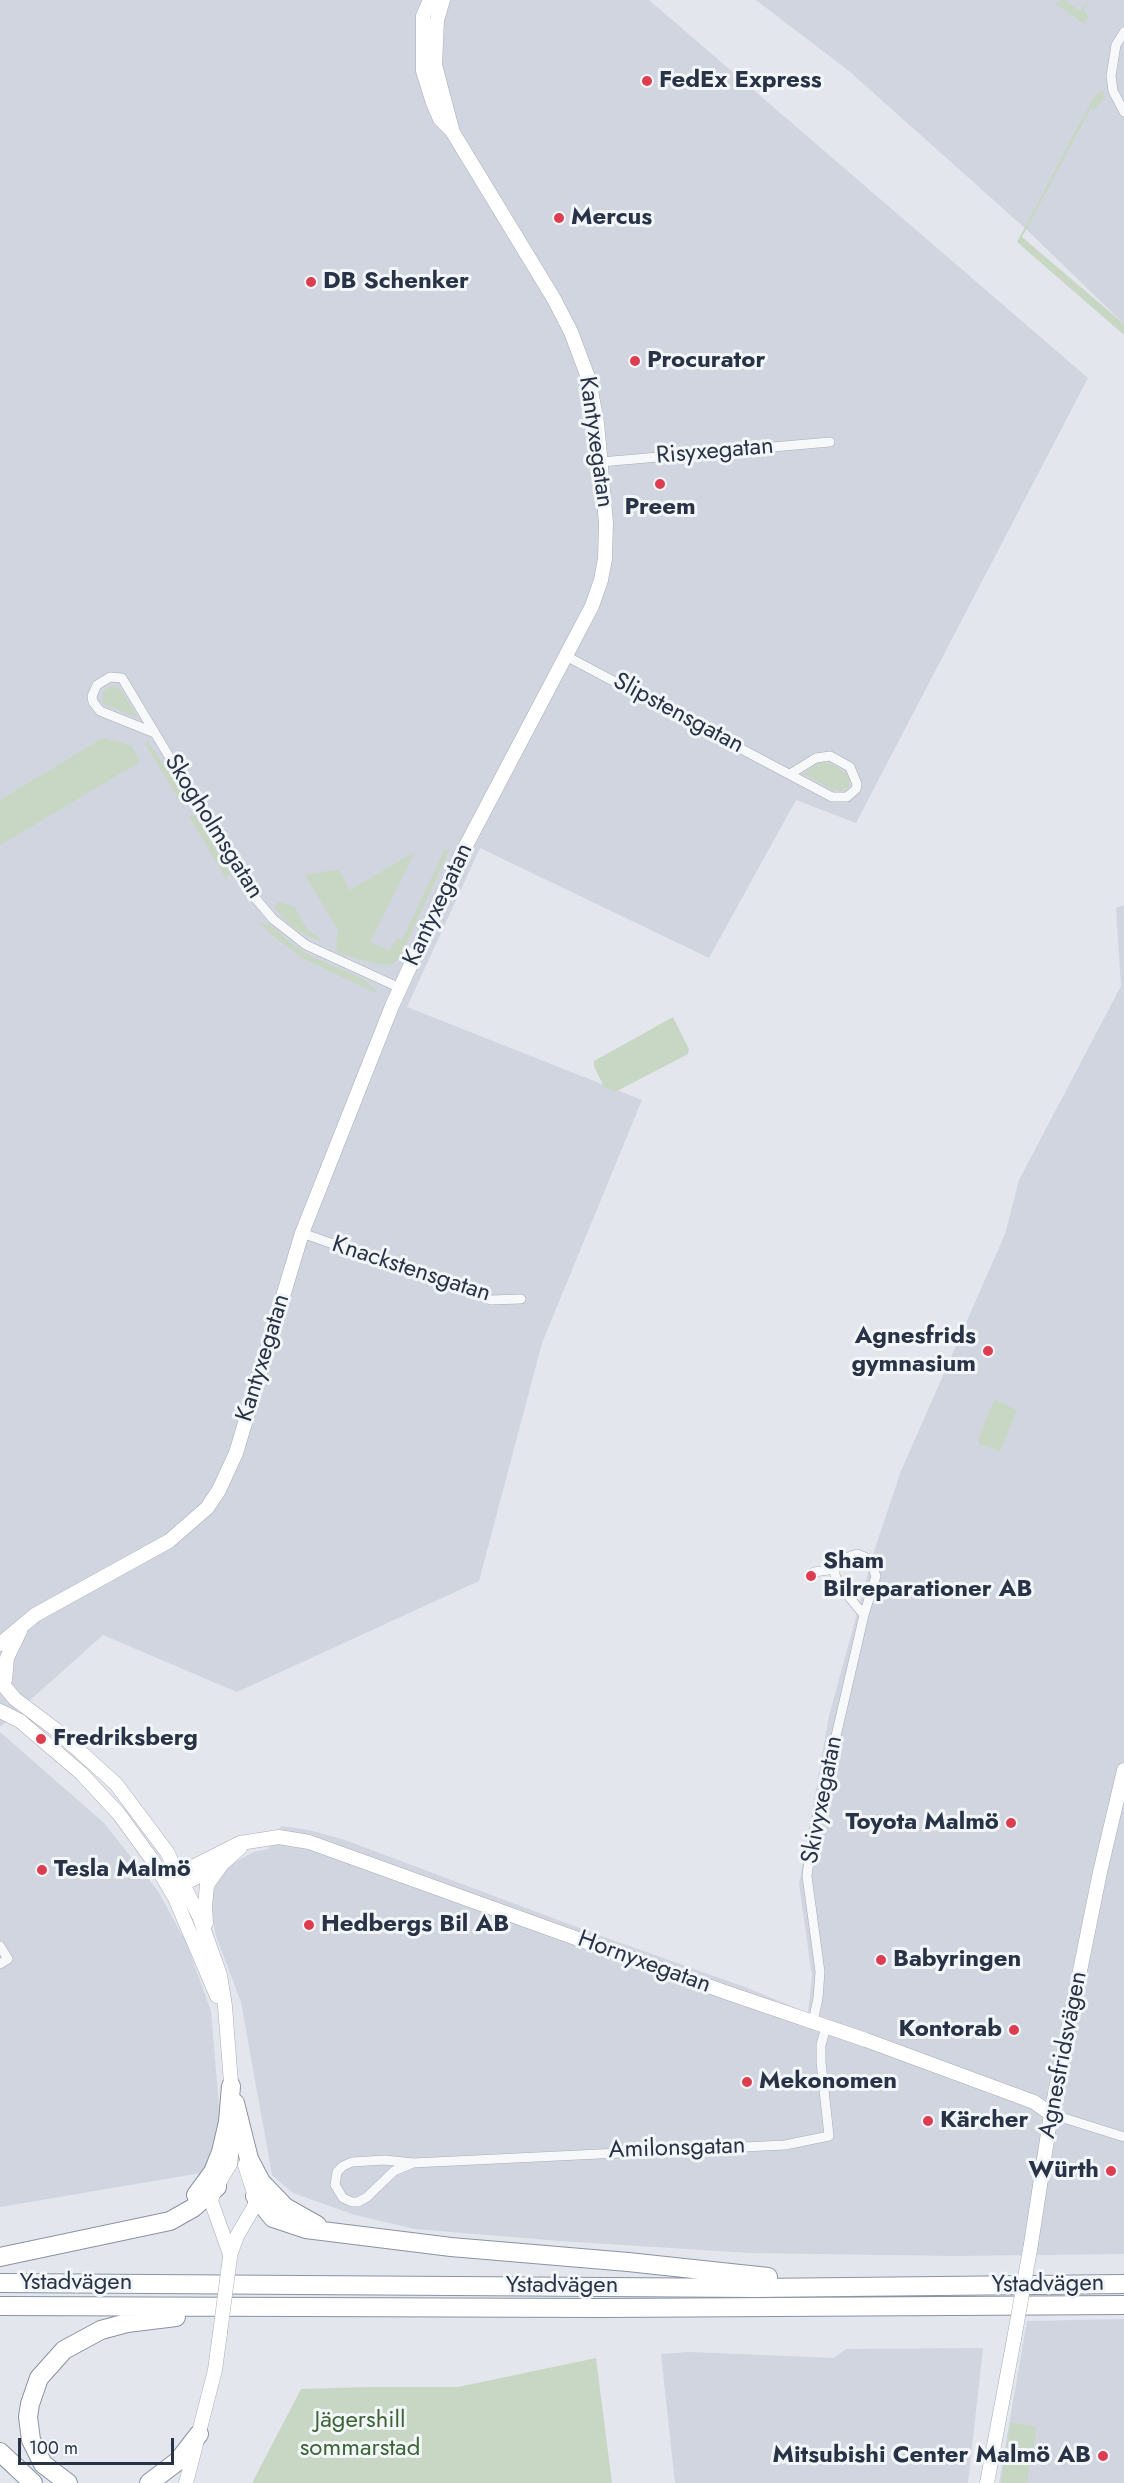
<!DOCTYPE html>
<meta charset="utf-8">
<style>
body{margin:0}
#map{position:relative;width:1124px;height:2483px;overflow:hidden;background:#e3e6ed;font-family:Jost,sans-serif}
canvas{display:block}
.scale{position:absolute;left:18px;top:2438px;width:156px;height:27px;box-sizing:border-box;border:3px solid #293347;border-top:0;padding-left:8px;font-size:18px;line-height:21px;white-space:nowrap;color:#293347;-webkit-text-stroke:4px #f3f6f9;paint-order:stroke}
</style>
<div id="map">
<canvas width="1124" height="2483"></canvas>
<div class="scale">100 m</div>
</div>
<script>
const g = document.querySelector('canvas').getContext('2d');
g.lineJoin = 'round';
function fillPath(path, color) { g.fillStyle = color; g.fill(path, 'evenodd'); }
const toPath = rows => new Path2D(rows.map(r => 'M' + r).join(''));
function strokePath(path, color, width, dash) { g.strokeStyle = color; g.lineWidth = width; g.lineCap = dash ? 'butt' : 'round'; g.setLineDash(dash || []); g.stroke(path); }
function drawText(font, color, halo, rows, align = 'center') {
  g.font = font + ' Jost,sans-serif'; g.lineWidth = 6; g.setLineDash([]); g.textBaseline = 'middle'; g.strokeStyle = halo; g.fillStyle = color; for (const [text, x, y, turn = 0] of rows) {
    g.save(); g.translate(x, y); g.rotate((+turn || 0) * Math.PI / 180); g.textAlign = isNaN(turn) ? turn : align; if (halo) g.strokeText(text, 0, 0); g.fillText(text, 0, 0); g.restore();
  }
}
fillPath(toPath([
 [0,0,649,0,1088,378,856,823,796,800,709,958,480,848,407,1007,642,1100,542,1343,479,1581,237,1692,103,1635,0,1727],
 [756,0,1124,0,1124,324,1027,230,849,71],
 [1124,905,1124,2254,956,2256,750,2253,560,2241,415,2229,355,2215,293,2193,272,2175,241,2002,216,1936,212,1913,212,1898,216,1882,231,1864,254,1852,268,1849,281,1826,309,1830,345,1840,598,1935,745,1987,808,2013,812,1976,799,1884,829,1716,874,1551,901,1471,1005,1234,1019,1180,1121,986,1116,908],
 [0,1732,104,1823,158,1891,186,1942,211,2011,220,2118,207,2172,0,2207],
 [1124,2319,1124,2483,999,2483,1027,2321],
 [983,2348,968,2483,675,2483,661,2354,689,2352,834,2358,846,2349]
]), '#d1d5df');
fillPath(toPath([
 [1051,0,1057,3,1064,0,1080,11,1090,0,1083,11,1089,16,1084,24],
 [1103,91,1105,97,1094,110,1091,108,1022,237,1124,324,1124,335,1017,242,1091,102,1098,93],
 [112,686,120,688,138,718,103,704,102,695,104,690],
 [103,738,131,745,140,762,0,845,0,800],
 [147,740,188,802,184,808,146,745],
 [824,762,835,765,850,777,848,788,841,791,833,790,803,774,818,763],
 [191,815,196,816,230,873,226,879,189,816],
 [445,849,449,851,399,959,392,964,381,965,338,953,336,947,338,930,305,875,338,869,350,890,415,852,370,942,390,951,397,938,402,940],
 [279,902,294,906,307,929,320,938,319,941,297,930,284,919,274,907],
 [259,923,270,925,295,946,313,957,363,979,376,990,376,993,304,959,273,936],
 [673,1017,689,1049,688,1054,615,1092,604,1087,594,1066,594,1061],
 [996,1400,1017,1410,1000,1451,979,1444,978,1441,993,1402],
 [596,2358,612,2483,252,2483,301,2389,367,2387,458,2387],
 [1011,2422,1037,2427,1027,2483,1001,2483]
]), '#c8d7c3');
const street = toPath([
 [1124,32,1116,45,1111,76,1113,91,1124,112],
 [601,462,830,442],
 [566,656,832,797,847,797,856,789,857,784,850,767,830,756,816,758,790,774],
 [155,733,122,678,110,677,97,685,92,696,93,702,100,711,155,733,251,893,273,919,306,945,400,988],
 [302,1233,491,1300,521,1299],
 [814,1572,835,1569],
 [0,1946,8,1959,0,1964],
 [813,2022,818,1998,820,1972,807,1876,811,1844,864,1615,876,1576,871,1563,867,1558,857,1554,843,1559,835,1569,835,1575,840,1586,864,1615],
 [1051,2114,1124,2137],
 [413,2163,394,2171,367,2197,358,2202,352,2202,343,2198,335,2185,337,2172,343,2166,352,2162,385,2160,413,2163,785,2145,829,2136,821,2062,821,2045,826,2027]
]);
const secondary = toPath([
 [443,0,437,20,435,65,452,129],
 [0,1644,35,1615,169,1541,207,1508,219,1490,236,1453,302,1233,392,1006,460,857,592,606,601,580,605,559,606,523,597,423,589,380,571,332,554,299,452,131,440,119,433,103,423,71,423,16,430,0],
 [5,1680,7,1658,20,1631],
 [5,1687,15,1699,55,1729,116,1784,167,1852,199,1916,220,1975,225,2006,232,2096],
 [0,1711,20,1721,81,1773,119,1814,153,1861,175,1898,217,1996],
 [165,1881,240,1843,279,1837,309,1842,725,1992,866,2040,1034,2102,1051,2114],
 [175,1888,217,1867],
 [206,1923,205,1906,207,1885,222,1864,240,1848],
 [1031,2244,1051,2114,1100,1872,1124,1770],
 [230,2254,211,2201,214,2191,230,2164,234,2127],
 [230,2255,237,2236,255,2205,255,2196,245,2165],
 [186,2483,215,2370,220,2333],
 [987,2483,1014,2339]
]);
const highway = toPath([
 [235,2103,249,2159,261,2182,285,2207,317,2225],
 [196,2195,213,2172,221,2152,228,2122,231,2086],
 [255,2196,273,2218,306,2229,451,2247,628,2262,768,2277],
 [0,2257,170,2221,193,2208,217,2187],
 [0,2283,756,2288,1124,2284],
 [0,2306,601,2308,1124,2305],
 [0,2452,33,2483],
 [68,2483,43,2464,31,2440,28,2417,30,2404,39,2378,64,2350,101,2330,127,2323,176,2317],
 [149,2483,178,2461,199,2434]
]);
strokePath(street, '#a7adb8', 10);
strokePath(secondary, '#a7adb8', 15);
strokePath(highway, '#8993a5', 20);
strokePath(street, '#f7f8fa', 9);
strokePath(secondary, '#fff', 14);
strokePath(highway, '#fff', 18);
const secondaryBridge = toPath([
 [220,2333,230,2257],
 [1014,2339,1031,2244]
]);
strokePath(secondaryBridge, '#a7adb8', 15, []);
strokePath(secondaryBridge, '#fff', 14);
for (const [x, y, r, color] of [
 [647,81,6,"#dc3e50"],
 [559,218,6,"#dc3e50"],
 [311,282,6,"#dc3e50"],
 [635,361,6,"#dc3e50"],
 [660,484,6,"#dc3e50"],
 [988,1351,6,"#dc3e50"],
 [811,1576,6,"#dc3e50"],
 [41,1739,6,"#dc3e50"],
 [1011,1823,6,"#dc3e50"],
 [42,1870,6,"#dc3e50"],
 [309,1925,6,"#dc3e50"],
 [881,1960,6,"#dc3e50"],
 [1014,2030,6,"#dc3e50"],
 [747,2082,6,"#dc3e50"],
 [928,2121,6,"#dc3e50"],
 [1111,2171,6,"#dc3e50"],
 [1103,2456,6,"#dc3e50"]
]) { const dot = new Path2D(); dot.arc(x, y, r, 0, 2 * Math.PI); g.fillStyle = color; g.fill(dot); strokePath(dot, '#f3f6f9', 2); }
drawText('bold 24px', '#293347', '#f3f6f9', [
 ["FedEx Express",659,81],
 ["Mercus",571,218],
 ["DB Schenker",323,282],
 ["Procurator",647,361],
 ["Preem",660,508,"center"],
 ["Agnesfrids",976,1337,"right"],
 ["gymnasium",976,1365,"right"],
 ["Sham",823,1562],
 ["Bilreparationer AB",823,1590],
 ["Fredriksberg",53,1739],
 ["Toyota Malmö",999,1823,"right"],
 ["Tesla Malmö",54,1870],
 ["Hedbergs Bil AB",321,1925],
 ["Babyringen",893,1960],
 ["Kontorab",1002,2030,"right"],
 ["Mekonomen",759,2082],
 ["Kärcher",940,2121],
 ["Würth",1099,2171,"right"],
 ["Mitsubishi Center Malmö AB",1091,2456,"right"]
], 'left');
drawText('24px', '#293347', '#f3f6f9', [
 ["Kantyxegatan",595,442,82],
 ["Risyxegatan",715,452,-5],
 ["Slipstensgatan",678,714,28],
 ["Skogholmsgatan",213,827,58],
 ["Kantyxegatan",439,905,-65],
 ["Knackstensgatan",411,1270,18],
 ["Kantyxegatan",264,1358,-73],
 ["Skivyxegatan",823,1800,-79],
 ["Hornyxegatan",644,1963,20],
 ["Agnesfridsvägen",1064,2055,-79],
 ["Amilonsgatan",677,2149,-2],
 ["Ystadvägen",76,2283],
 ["Ystadvägen",1048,2285,-1],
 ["Ystadvägen",562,2286]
]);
drawText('24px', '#3c6435', '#f3f6f9', [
 ["Jägershill",360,2421],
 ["sommarstad",360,2449]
]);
</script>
